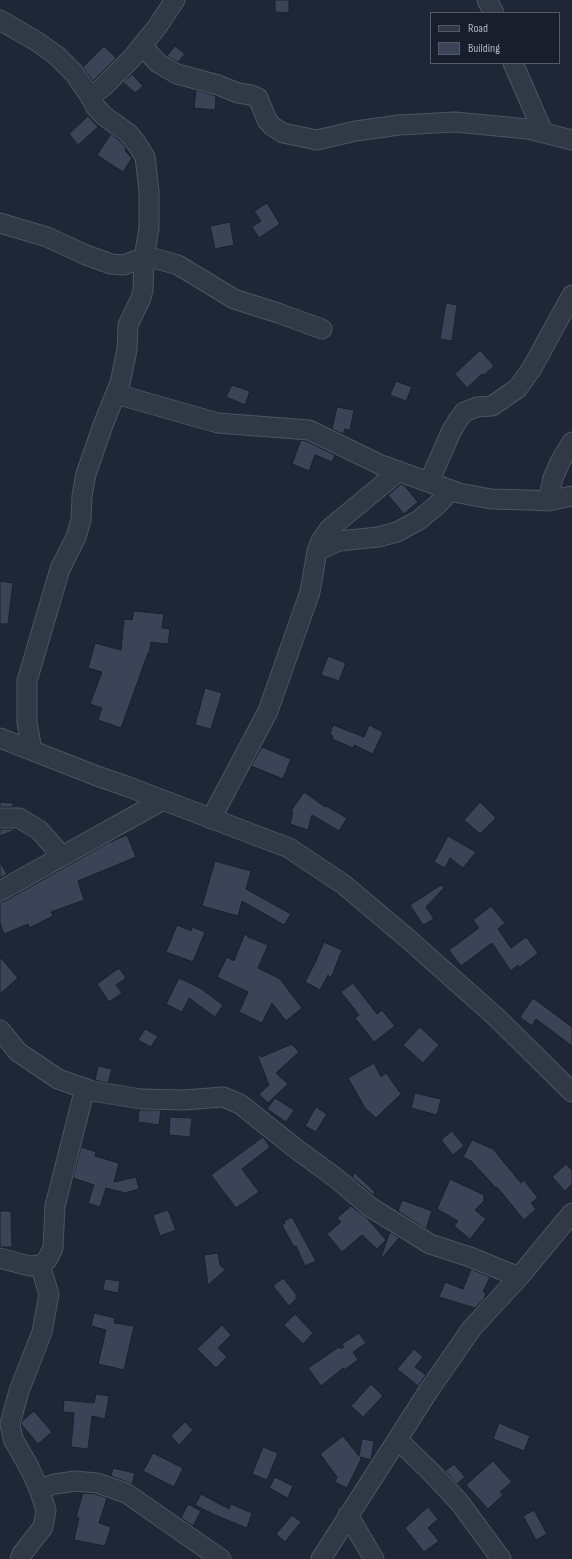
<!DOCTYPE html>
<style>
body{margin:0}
#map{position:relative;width:572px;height:1559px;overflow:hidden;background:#1f2636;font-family:"Sofia Sans Condensed",sans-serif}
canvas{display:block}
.legend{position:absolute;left:430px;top:12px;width:130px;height:52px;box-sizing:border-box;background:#181e2b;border:1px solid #535a68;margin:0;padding:5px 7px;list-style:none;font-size:12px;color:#acb3c4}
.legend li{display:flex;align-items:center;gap:8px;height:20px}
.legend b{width:20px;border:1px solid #535a68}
</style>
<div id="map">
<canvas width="572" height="1559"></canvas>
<ul class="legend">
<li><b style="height:5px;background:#323946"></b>Road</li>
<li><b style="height:11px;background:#3b4457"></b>Building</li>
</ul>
</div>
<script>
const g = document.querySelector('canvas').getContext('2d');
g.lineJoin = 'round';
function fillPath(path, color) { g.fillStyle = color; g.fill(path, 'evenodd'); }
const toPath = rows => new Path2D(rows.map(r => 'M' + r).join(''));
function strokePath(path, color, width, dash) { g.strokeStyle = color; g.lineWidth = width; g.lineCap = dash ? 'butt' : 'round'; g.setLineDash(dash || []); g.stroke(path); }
const building = toPath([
 [275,0,289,0,289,13,275,12,275,0],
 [104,46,116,58,93,81,83,67,104,46],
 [175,46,185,54,178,62,167,56,175,46],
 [132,74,143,86,135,93,123,82,132,74],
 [196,90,216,96,215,110,194,108,196,90],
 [88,116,98,127,78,145,69,134,88,116],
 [111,134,120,141,126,148,125,151,132,158,123,172,97,155,111,134],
 [267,203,280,224,259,238,252,227,261,221,254,211,267,203],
 [230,222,234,245,215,249,210,226,230,222],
 [446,303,457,305,452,341,440,339,446,303],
 [480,350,494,366,484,375,482,374,467,388,455,374,480,350],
 [396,381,412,387,406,401,390,395,396,381],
 [232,385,250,391,245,405,226,397,232,385],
 [337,407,354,410,350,430,345,429,343,434,332,429,337,407],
 [301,440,306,441,335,455,332,462,315,455,309,471,292,464,301,440],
 [401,484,404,485,418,502,404,514,388,495,401,484],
 [0,581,13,583,8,624,0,624,0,581],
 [134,611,164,614,162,628,170,629,168,644,151,642,149,653,148,653,121,728,98,720,102,708,90,704,102,672,88,668,95,643,121,650,124,619,132,620,134,611],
 [328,656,346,663,339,681,321,675,328,656],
 [205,688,222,693,211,729,195,725,205,688],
 [333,725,364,737,369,725,383,732,373,754,354,745,353,748,332,739,333,736,330,734,333,725],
 [262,747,291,759,283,779,251,766,262,747],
 [304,792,325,807,326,806,347,818,339,831,312,815,308,830,290,824,293,812,291,811,304,792],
 [0,802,13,803,13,807,0,807,0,802],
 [480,802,496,818,480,834,464,820,480,802],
 [0,829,14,829,15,830,0,836,0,829],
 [127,835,136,857,78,881,84,900,51,912,53,916,29,928,28,924,4,934,0,923,0,902,5,901,108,843,127,835],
 [448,836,476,852,463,868,450,858,445,868,434,862,448,836],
 [215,861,251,871,246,889,291,914,284,925,242,901,238,916,202,906,215,861],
 [0,862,7,874,0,878,0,862],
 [441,885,444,888,426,907,434,919,423,925,410,905,441,885],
 [491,906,505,923,498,929,511,948,526,937,538,953,520,967,518,965,511,971,492,943,461,966,449,950,479,928,473,920,491,906],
 [177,925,191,931,192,927,205,932,193,962,166,952,177,925],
 [245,933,248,937,268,945,258,968,280,979,302,1008,286,1021,272,1003,262,1023,239,1012,248,992,217,977,227,957,234,961,245,933],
 [324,942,342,950,331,978,328,975,320,990,305,982,315,963,324,942],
 [0,957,18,978,0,994,0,957],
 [119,968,126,978,116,985,122,993,109,1002,97,984,119,968],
 [179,978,200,988,223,1005,215,1017,189,998,182,1012,166,1004,179,978],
 [353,983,377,1014,382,1010,395,1026,374,1042,355,1018,359,1015,341,992,353,983],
 [533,998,572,1027,572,1046,536,1019,532,1026,520,1017,533,998],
 [420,1027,439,1045,423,1063,403,1045,420,1027],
 [145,1029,158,1036,151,1047,138,1040,145,1029],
 [292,1044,299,1052,276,1073,288,1084,268,1103,259,1094,269,1085,256,1052,261,1057,292,1044],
 [374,1063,381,1077,386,1073,401,1094,376,1118,365,1108,348,1078,374,1063],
 [98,1066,112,1069,108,1083,95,1080,98,1066],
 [415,1093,441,1099,437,1115,411,1108,415,1093],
 [275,1098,294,1110,286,1122,267,1109,275,1098],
 [316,1107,327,1114,316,1132,305,1126,316,1107],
 [139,1110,161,1110,159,1125,138,1122,139,1110],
 [170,1117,192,1118,190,1137,169,1135,170,1117],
 [452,1131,464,1146,453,1155,441,1140,452,1131],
 [263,1137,270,1147,242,1169,259,1192,236,1208,211,1175,263,1137],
 [472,1140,493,1149,521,1183,524,1180,538,1198,531,1203,536,1209,524,1220,497,1187,496,1188,471,1161,463,1157,472,1140],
 [81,1147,96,1152,95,1156,119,1163,114,1182,136,1177,139,1189,125,1193,106,1188,100,1207,88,1203,94,1185,73,1178,81,1147],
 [566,1164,572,1170,572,1184,565,1191,552,1177,566,1164],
 [355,1173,375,1192,373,1195,352,1177,355,1173],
 [450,1179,484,1195,484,1201,475,1210,486,1219,470,1239,454,1226,458,1221,437,1209,450,1179],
 [402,1200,432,1211,426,1229,398,1211,402,1200],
 [351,1206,367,1218,386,1240,377,1249,362,1235,342,1252,327,1234,341,1222,337,1218,351,1206],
 [168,1210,176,1230,160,1236,153,1215,168,1210],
 [0,1211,11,1211,12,1247,0,1247,0,1211],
 [292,1217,316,1261,305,1266,296,1246,294,1247,282,1225,285,1223,284,1221,292,1217],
 [390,1232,399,1238,382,1258,381,1257,390,1232],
 [218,1253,220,1265,225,1270,208,1285,204,1255,218,1253],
 [471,1269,490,1277,483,1292,486,1293,484,1299,475,1308,439,1297,445,1282,463,1289,471,1269],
 [283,1278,296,1294,296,1299,289,1306,273,1286,283,1278],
 [105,1279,120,1281,118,1293,103,1290,105,1279],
 [94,1313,115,1318,114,1323,134,1326,124,1370,98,1364,106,1330,91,1326,94,1313],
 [295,1314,313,1333,303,1344,284,1325,295,1314],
 [222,1325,231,1335,218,1348,227,1357,216,1368,197,1349,222,1325],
 [359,1333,366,1343,353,1352,358,1360,344,1370,343,1368,321,1386,308,1368,339,1347,341,1349,344,1347,342,1344,359,1333],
 [414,1349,423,1357,415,1367,426,1375,418,1386,397,1369,414,1349],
 [371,1384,383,1396,363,1417,351,1406,371,1384],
 [96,1394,109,1396,105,1419,92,1416,88,1449,71,1447,74,1413,63,1412,64,1400,94,1403,96,1394],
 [34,1411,52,1432,38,1444,21,1424,22,1421,34,1411],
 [185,1422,193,1430,179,1445,171,1436,185,1422],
 [499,1423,530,1436,524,1451,493,1439,499,1423],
 [343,1436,359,1456,362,1439,374,1441,371,1460,360,1457,361,1459,347,1488,335,1482,337,1477,320,1454,343,1436],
 [263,1447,278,1453,267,1480,252,1474,263,1447],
 [153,1453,183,1468,174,1487,143,1471,153,1453],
 [493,1461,512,1482,500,1492,503,1495,488,1509,466,1485,493,1461],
 [454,1464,465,1477,457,1484,445,1471,454,1464],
 [113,1468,135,1473,132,1484,111,1476,113,1468],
 [275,1477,293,1486,288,1498,269,1488,275,1477],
 [83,1493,95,1494,107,1498,99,1523,111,1527,105,1546,74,1540,79,1518,76,1517,83,1493],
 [201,1494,229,1509,231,1504,252,1513,247,1528,215,1515,195,1505,201,1494],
 [188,1504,201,1511,193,1526,181,1518,188,1504],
 [428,1507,438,1519,428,1528,439,1541,424,1552,405,1528,428,1507],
 [534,1510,547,1534,536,1540,523,1516,534,1510],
 [292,1515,301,1522,285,1542,276,1534,292,1515]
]);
fillPath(building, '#3b4457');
strokePath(building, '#1a202d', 1);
const minor = toPath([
 [487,0,494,13],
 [0,20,36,41,56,55,74,73,92,99,95,106,104,116,128,133,137,144,145,157,149,191,149,228,144,258,143,290,141,298,128,325,127,350,120,383,103,425,86,474,82,496,81,520,76,537,60,569,27,681,27,723,32,750],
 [142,46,158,63,177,74,218,85,238,93,251,95,258,98,267,120,272,126,283,133,317,140,356,131,399,125,455,122,528,129,572,140],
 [513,63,543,132],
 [90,97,103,87,132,58,157,27,175,0],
 [0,223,47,237,86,255,111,264,124,265,142,258,157,259,178,265,234,299,278,313,322,329],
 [116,394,218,423,309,430,381,465,459,493,491,499,527,500,548,501,572,496],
 [429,482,451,432,458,420,464,412,477,407,492,406,518,388,532,368,572,295],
 [548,501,553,478,561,460,572,442],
 [317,551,339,541,378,537,397,532,419,520,437,505,451,490],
 [0,738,97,776,126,786,289,848,343,884,406,937,496,1017,572,1092],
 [0,818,19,818,39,830,62,856],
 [211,819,268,711,310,592,317,551,321,541,329,529,399,471],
 [0,891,163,800],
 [0,1030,18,1052,58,1079,92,1091,141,1099,184,1100,223,1097,240,1104,295,1148,336,1178,370,1207,430,1244,470,1257,519,1277],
 [0,1258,29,1266,40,1265,47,1260,53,1248,55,1206,85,1088],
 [398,1440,432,1473,460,1503,501,1559],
 [39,1489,55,1484,75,1481,97,1483,126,1493,221,1559],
 [348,1515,374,1559],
 [20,1559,22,1554,43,1527,46,1510,39,1489,29,1467,13,1439,10,1424,19,1391,42,1332,49,1294,40,1265],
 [321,1559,429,1390,472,1328,519,1277,572,1213]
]);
strokePath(minor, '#4d5362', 21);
strokePath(minor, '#323946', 19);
</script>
